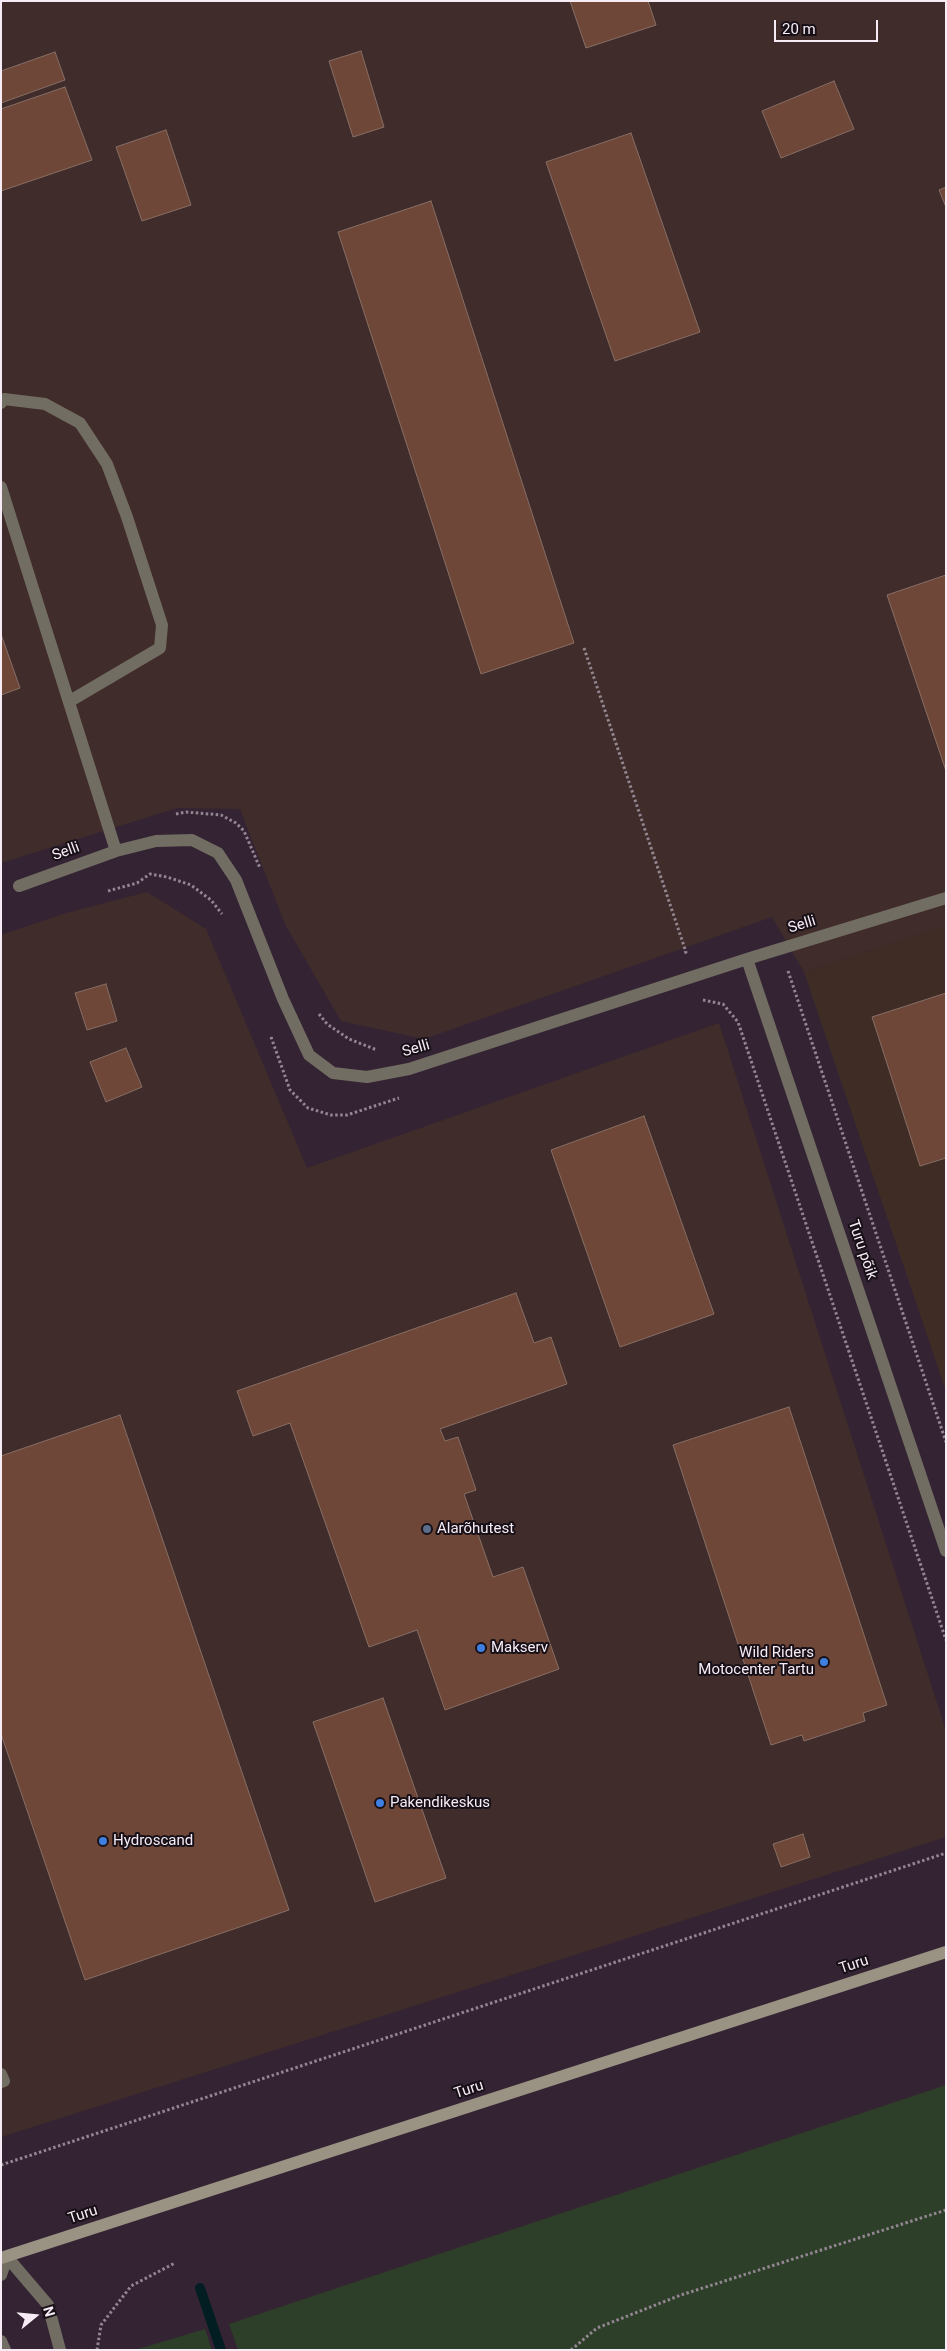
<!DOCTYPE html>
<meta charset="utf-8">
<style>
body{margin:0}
#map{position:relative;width:947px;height:2351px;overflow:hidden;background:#342433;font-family:Roboto,sans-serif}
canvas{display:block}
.frame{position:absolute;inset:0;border:2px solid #f7ecf6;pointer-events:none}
.north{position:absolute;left:10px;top:2291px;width:50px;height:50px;-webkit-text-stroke:4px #171017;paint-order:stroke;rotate:73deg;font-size:14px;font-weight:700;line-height:20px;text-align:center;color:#f7ecf6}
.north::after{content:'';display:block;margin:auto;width:18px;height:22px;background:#f7ecf6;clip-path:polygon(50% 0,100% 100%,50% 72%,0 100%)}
.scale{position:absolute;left:774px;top:20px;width:104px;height:22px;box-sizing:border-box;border:2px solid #f7ecf6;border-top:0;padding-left:6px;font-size:15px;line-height:18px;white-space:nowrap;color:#f7ecf6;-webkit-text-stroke:4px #171017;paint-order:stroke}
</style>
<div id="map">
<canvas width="947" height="2351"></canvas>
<div class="frame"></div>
<div class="north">N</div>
<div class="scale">20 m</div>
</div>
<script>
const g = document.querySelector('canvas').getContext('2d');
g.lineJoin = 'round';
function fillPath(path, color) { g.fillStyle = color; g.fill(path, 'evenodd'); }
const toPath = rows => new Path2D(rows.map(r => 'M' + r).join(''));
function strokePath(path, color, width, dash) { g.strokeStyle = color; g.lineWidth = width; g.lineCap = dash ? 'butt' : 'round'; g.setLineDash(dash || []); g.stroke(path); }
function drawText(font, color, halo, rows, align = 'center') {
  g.font = font + ' Roboto,sans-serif'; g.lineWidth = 4; g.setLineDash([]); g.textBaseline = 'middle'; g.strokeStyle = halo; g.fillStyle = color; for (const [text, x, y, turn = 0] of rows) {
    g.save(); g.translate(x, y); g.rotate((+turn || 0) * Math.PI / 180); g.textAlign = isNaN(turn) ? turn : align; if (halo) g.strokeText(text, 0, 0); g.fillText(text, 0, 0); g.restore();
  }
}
fillPath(toPath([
 [946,926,946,1391,804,972]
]), '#3f2d25');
fillPath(toPath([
 [1,1,946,1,946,926,804,972,772,917,424,1039,341,1021,285,924,240,809,177,808,1,863],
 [147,892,206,929,307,1168,719,1023,946,1731,946,1837,1,2137,1,935,63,914]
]), '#402c2a');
fillPath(toPath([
 [946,2085,946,2350,238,2350,229,2324],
 [205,2329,212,2350,135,2350]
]), '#2d3f29');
strokePath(toPath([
 [200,2288,221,2350]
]), '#021e22', 10);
const building = toPath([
 [570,1,648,1,656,25,586,48,570,1],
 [361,51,384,127,353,137,329,61,361,51],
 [55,52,65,80,1,103,1,71,55,52],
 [834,81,854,129,781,158,762,111,834,81],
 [65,87,92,160,1,191,1,109,65,87],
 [166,130,191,205,142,221,116,147,166,130],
 [631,133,700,332,615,361,546,162,631,133],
 [946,187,946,207,939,190,946,187],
 [431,201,574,643,481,674,338,232,431,201],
 [946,575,946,771,887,595,946,575],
 [1,634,20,688,1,695,1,634],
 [106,984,117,1021,87,1030,75,993,106,984],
 [946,993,946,1158,920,1166,872,1017,946,993],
 [126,1048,142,1087,106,1102,90,1062,126,1048],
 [644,1116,714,1314,620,1347,551,1150,644,1116],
 [516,1293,534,1343,551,1337,567,1384,440,1429,445,1441,458,1437,476,1490,464,1494,493,1577,523,1567,559,1669,445,1710,417,1630,369,1647,290,1423,253,1436,237,1391,516,1293],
 [789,1407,887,1705,863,1713,865,1721,804,1741,802,1735,771,1745,673,1445,789,1407],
 [120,1415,289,1910,85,1980,1,1734,1,1456,120,1415],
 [383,1698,446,1878,375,1902,313,1722,383,1698],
 [803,1834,810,1857,781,1867,773,1844,803,1834]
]);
fillPath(building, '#6e4739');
strokePath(building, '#876e65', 1);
strokePath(toPath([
 [584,648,686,952,684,953],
 [176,814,186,812,221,815,236,823,244,831,260,868],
 [108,891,137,883,150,874,167,877,191,885,211,900,222,914],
 [788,971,946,1442],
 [703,1000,723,1004,738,1022,946,1640],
 [319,1014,327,1024,349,1039,377,1050],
 [271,1037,290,1090,308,1108,331,1115,347,1115,399,1098],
 [1,2165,946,1853],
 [97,2350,101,2325,131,2286,175,2263],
 [571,2350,597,2328,681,2295,946,2210]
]), '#938692', 3, [2.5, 2.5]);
strokePath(toPath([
 [1,403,4,399,45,404,80,423,107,464,127,517,162,625,160,648,70,701],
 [1,487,116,851],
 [19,886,116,851,156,841,192,840,218,853,236,880,283,999,309,1055,333,1073,367,1077,409,1069,747,959,946,898],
 [747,959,946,1551],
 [1,2074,4,2081,1,2082]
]), '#726d63', 12);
strokePath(toPath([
 [7,2257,48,2305,60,2350],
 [1,2275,7,2257],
 [1,2341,5,2350]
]), '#726d63', 12);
strokePath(toPath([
 [1,2258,946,1952]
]), '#9a9283', 12);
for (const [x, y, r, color] of [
 [427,1529,5,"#5c6f8a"],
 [481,1648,5,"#3f7fe0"],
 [824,1662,5,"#3f7fe0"],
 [380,1803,5,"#3f7fe0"],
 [103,1841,5,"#3f7fe0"]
]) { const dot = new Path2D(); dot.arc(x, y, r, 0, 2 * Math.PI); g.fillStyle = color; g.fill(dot); strokePath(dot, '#171017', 2); }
drawText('15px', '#f7ecf6', '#171017', [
 ["Selli",66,852,-20],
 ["Selli",802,925,-17],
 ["Selli",416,1049,-16],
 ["Turu põik",862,1250,71],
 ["Turu",854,1965,-18],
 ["Turu",469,2090,-18],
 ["Turu",83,2215,-18]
]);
drawText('15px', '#f7ecf6', '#171017', [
 ["Alarõhutest",437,1529],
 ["Makserv",491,1648],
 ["Wild Riders",814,1653,"right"],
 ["Motocenter Tartu",814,1670,"right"],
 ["Pakendikeskus",390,1803],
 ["Hydroscand",113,1841]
], 'left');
</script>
